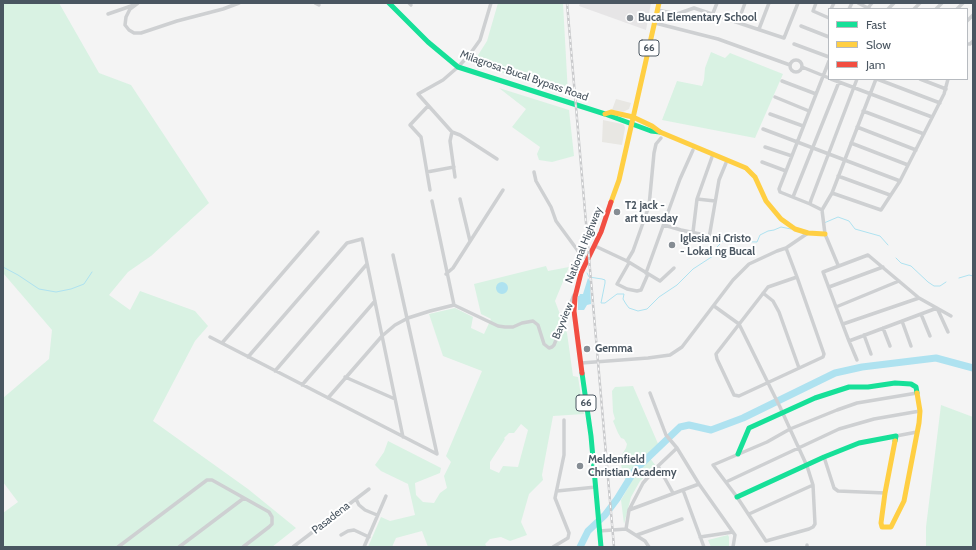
<!DOCTYPE html>
<style>
body{margin:0}
#map{position:relative;width:976px;height:550px;overflow:hidden;background:#f4f4f4;font-family:Cabin,sans-serif}
canvas{display:block}
.frame{position:absolute;inset:0;border:4px solid #4a5661;pointer-events:none}
.legend{position:absolute;left:828px;top:8px;width:140px;height:72px;box-sizing:border-box;background:#fff;border:1px solid #b7bbc0;margin:0;padding:5px 7px;list-style:none;font-size:12px;color:#4a5661}
.legend li{display:flex;align-items:center;gap:8px;height:20px}
.legend b{width:20px;border:1px solid #b7bbc0}
</style>
<div id="map">
<canvas width="976" height="550"></canvas>
<div class="frame"></div>
<ul class="legend">
<li><b style="height:5px;background:#16e098"></b>Fast</li>
<li><b style="height:5px;background:#ffcf43"></b>Slow</li>
<li><b style="height:5px;background:#f24e42"></b>Jam</li>
</ul>
</div>
<script>
const g = document.querySelector('canvas').getContext('2d');
g.lineJoin = 'round';
function fillPath(path, color) { g.fillStyle = color; g.fill(path, 'evenodd'); }
const toPath = rows => new Path2D(rows.map(r => 'M' + r).join(''));
function strokePath(path, color, width, dash) { g.strokeStyle = color; g.lineWidth = width; g.lineCap = dash ? 'butt' : 'round'; g.setLineDash(dash || []); g.stroke(path); }
function drawText(font, color, halo, rows, align = 'center') {
  g.font = font + ' Cabin,sans-serif'; g.lineWidth = 4; g.setLineDash([]); g.textBaseline = 'middle'; g.strokeStyle = halo; g.fillStyle = color; for (const [text, x, y, turn = 0] of rows) {
    g.save(); g.translate(x, y); g.rotate((+turn || 0) * Math.PI / 180); g.textAlign = isNaN(turn) ? turn : align; if (halo) g.strokeText(text, 0, 0); g.fillText(text, 0, 0); g.restore();
  }
}
fillPath(toPath([
 [616,99,631,103,629,109,623,112,612,110],
 [603,120,622,124,624,125,625,128,622,145,602,142]
]), '#e8e7e3');
fillPath(toPath([
 [580,3,651,3,646,30,579,6]
]), '#e6e5e6');
fillPath(toPath([
 [3,3,59,3,99,73,131,85,209,203,151,256,128,272,109,295,130,310,140,291,195,311,208,326,195,341,153,421,248,489,296,528,272,547,3,547,3,513,18,502,3,482,3,398,49,359,52,330,3,273],
 [498,3,563,3,568,94,473,63,487,41],
 [711,52,725,58,730,53,783,74,755,138,662,120,677,81,702,86,704,80,705,68],
 [499,88,569,110,574,156,552,162,539,160,537,154,540,147,512,127,526,109],
 [546,266,548,271,569,267,555,301,567,333,573,376,578,377,584,414,553,416,542,475,543,480,529,494,521,522,527,535,510,541,501,537,490,539,485,544,487,547,428,547,422,531,396,538,392,547,368,547,381,517,390,521,415,515,408,484,381,471,375,465,384,452,388,441,441,468,440,473,415,483,416,495,423,502,434,503,440,493,447,488,444,476,451,462,446,456,482,371,443,356,429,314,455,308,473,317,471,328,484,334,491,319,481,314,474,284],
 [521,424,528,430,518,467,503,466,499,473,490,469,490,462,505,439,504,438,509,433,514,433],
 [633,386,659,446,649,457,656,466,640,481,631,497,624,524,621,500,629,486,626,483,621,465,621,456,626,448,627,444,624,439,621,438,618,433,613,421,615,419,613,412,612,391,615,387],
 [941,405,973,417,973,547,926,547,926,527],
 [728,535,729,537,729,547,711,547,708,540]
]), '#d9f2e3');
fillPath(toPath([
 [588,278,590,281,591,304,587,305,584,310,578,310,578,296,579,296,580,294,583,294],
 '496 288a6 6 0 1 1 12 0a6 6 0 1 1-12 0Z'
]), '#aee2f0');
strokePath(toPath([
 [824,223,838,217,849,221,855,229,880,236,888,245],
 [896,258,901,263,911,266,928,282,934,286,940,286,946,282],
 [3,267,18,275,39,289,56,292,71,289,84,284,92,272],
 [587,273,589,277,602,279,605,280,605,283,601,303,605,303,617,294,624,294,623,299,626,304,629,308,638,311,647,309,659,297,677,285,693,269,713,256,717,247,723,241,757,242,760,235,768,231,774,230,781,227,791,229],
 [959,278,969,275,973,276]
]), '#aee2f0', 1);
strokePath(toPath([
 [580,547,588,531,605,515,617,499,635,470,680,427,689,425,711,430,743,418,835,373,862,367,936,358,973,368]
]), '#aee2f0', 7);
strokePath(toPath([
 [138,3,130,9,126,17,125,25,129,30,134,33,141,33,177,21,223,9,239,3],
 [315,3,319,5],
 [409,3,411,5],
 [816,3,813,11,829,18],
 [858,3,870,9],
 [831,9,834,3],
 [849,9,852,3],
 [867,9,872,3],
 [888,9,894,3],
 [914,9,920,3],
 [936,9,942,3],
 [957,9,963,3],
 [657,10,677,14,694,8,784,38,798,3],
 [713,13,717,3],
 [108,14,134,5],
 [967,21,973,15],
 [738,22,745,3],
 [655,23,718,39,790,65],
 [801,26,829,37],
 [759,29,769,3],
 [794,44,829,57],
 [967,44,970,44,973,41],
 '790 66a6 6 0 1 1 12 0a6 6 0 1 1-12 0Z',
 [802,67,829,78],
 [831,79,932,117],
 [877,79,940,103],
 [920,79,946,89],
 [782,81,816,94],
 [775,97,809,111],
 [428,106,410,125,421,137,430,190],
 [863,111,924,134],
 [770,114,803,126],
 [857,127,916,150],
 [763,129,900,181],
 [452,132,460,135,497,159],
 [851,143,908,165],
 [765,147,792,156],
 [762,162,786,171],
 [427,172,454,167],
 [534,172,536,181,551,207,556,221,581,255,589,259],
 [838,176,890,195],
 [455,177,450,141,452,132,418,94,443,80,458,67,470,54,480,40,491,3],
 [832,193,881,210,900,181,944,94,948,79],
 [793,197,839,82],
 [460,199,470,241],
 [697,199,715,201],
 [432,201,454,305],
 [810,204,780,192,779,189,829,61],
 [822,210,810,204,811,200,857,79],
 [664,225,681,230,700,234,709,238,719,180,726,163],
 [693,232,697,199,712,157],
 [595,246,627,261,660,281,674,268],
 [786,248,797,277,824,354,823,357,739,396,734,395,717,359,716,354,768,287,797,277],
 [393,255,437,454],
 [627,261,633,251,649,206,654,153,656,144,661,138],
 [629,263,617,284,627,289,637,291,641,290,648,274],
 [838,265,825,234,822,210,832,193,876,79],
 [646,273,680,179,693,150],
 [446,274,453,268,503,190],
 [829,287,883,267],
 [763,293,773,301,779,312,799,368],
 [919,298,951,316],
 [454,305,498,326,505,327,513,327,522,323,533,321,538,325,544,344,549,348,552,347,554,345,574,295],
 [714,306,739,324,775,397,780,407,790,429,807,466,813,485,815,524,813,527,809,529,766,541,737,497,713,465,767,442,790,429,837,410,857,403,917,393],
 [836,307,899,281],
 [921,314,930,336],
 [902,321,911,346],
 [843,324,919,298,868,255,823,272,836,307,849,341,857,360],
 [883,328,890,346],
 [864,335,871,354],
 [210,337,437,454],
 [849,341,937,308,948,332],
 [222,343,318,232],
 [248,357,347,243,362,239,403,437],
 [581,363,648,358,670,355,682,347,733,280,749,264,777,251,786,248,808,233],
 [275,371,367,264],
 [345,377,395,399],
 [302,385,375,301],
 [650,393,666,435,677,448,699,484,735,535,733,547],
 [328,398,382,336,395,325,408,318,430,311,454,305],
 [896,436,917,432],
 [824,457,834,488,838,491,885,493],
 [658,466,673,493],
 [726,482,839,429,874,419,920,411],
 [683,490,704,547],
 [557,491,596,487],
 [356,499,359,505,365,510,377,515],
 [629,510,699,484],
 [749,514,813,485],
 [626,529,645,541,649,547],
 [599,531,626,529,629,510,643,483,658,466,677,448],
 [341,535,348,531,354,530,369,537],
 [637,535,682,519],
 [700,537,733,532],
 [807,545,807,547],
 [118,547,207,480,212,480,269,512,272,517,272,524,269,527,243,547],
 [179,547,244,498],
 [293,547,369,489],
 [364,547,386,496],
 [553,547,568,538,569,533,555,498,564,455,564,420]
]), '#ced0d2', 3.5);
strokePath(toPath([
 [389,3,428,42,458,67,605,114,651,131,660,132],
 [582,373,591,436,601,547],
 [738,454,749,428,815,398,849,387,868,387,895,383,911,384,916,387,917,393],
 [737,497,824,457,859,443,896,436,895,441]
]), '#16e098', 5);
strokePath(toPath([
 [605,114,611,112,633,117,652,126,660,132,746,168,755,177,766,201,781,219,795,229,808,233,825,234],
 [611,202,619,180,659,3],
 [895,441,885,493,881,523,882,527,891,527,904,501,919,423,920,411,917,393]
]), '#ffcf43', 5);
strokePath(toPath([
 [582,373,574,311,575,297,581,273,601,232,611,202]
]), '#f24e42', 5);
const rail = toPath([
 [567,3,614,547]
]);
strokePath(rail, '#c9cacc', 2.5);
strokePath(rail, '#fff', 1, [3]);
for (const [x, y, r, color] of [
 [630,18,4,"#868d94"],
 [617,212,4,"#868d94"],
 [672,245,4,"#868d94"],
 [587,349,4,"#868d94"],
 [580,466,4,"#868d94"]
]) { const dot = new Path2D(); dot.arc(x, y, r, 0, 2 * Math.PI); g.fillStyle = color; g.fill(dot); strokePath(dot, '#fff', 1.5); }
for (const [x, y, w] of [
 [649,48,20],
 [586,403,20]
]) { const box = new Path2D(); box.roundRect(x - w / 2, y - 8, w, 16, 3); g.fillStyle = '#fff'; g.fill(box); strokePath(box, '#4a5661', 1); }
drawText('bold 10px', '#4a5661', null, [
 ["66",649,48],
 ["66",586,403]
]);
drawText('bold 11px', '#4a5661', '#fff', [
 ["Bucal Elementary School",638,18],
 ["T2 jack -",625,206],
 ["art tuesday",625,219],
 ["Iglesia ni Cristo",680,239],
 ["- Lokal ng Bucal",680,252],
 ["Gemma",595,349],
 ["Meldenfield",588,460],
 ["Christian Academy",588,473]
], 'left');
drawText('11px', '#4a5661', '#fff', [
 ["Milagrosa-Bucal Bypass Road",524,76,19],
 ["National Highway",584,245,-68],
 ["Bayview",563,321,-68],
 ["Pasadena",331,518,-38]
]);
</script>
